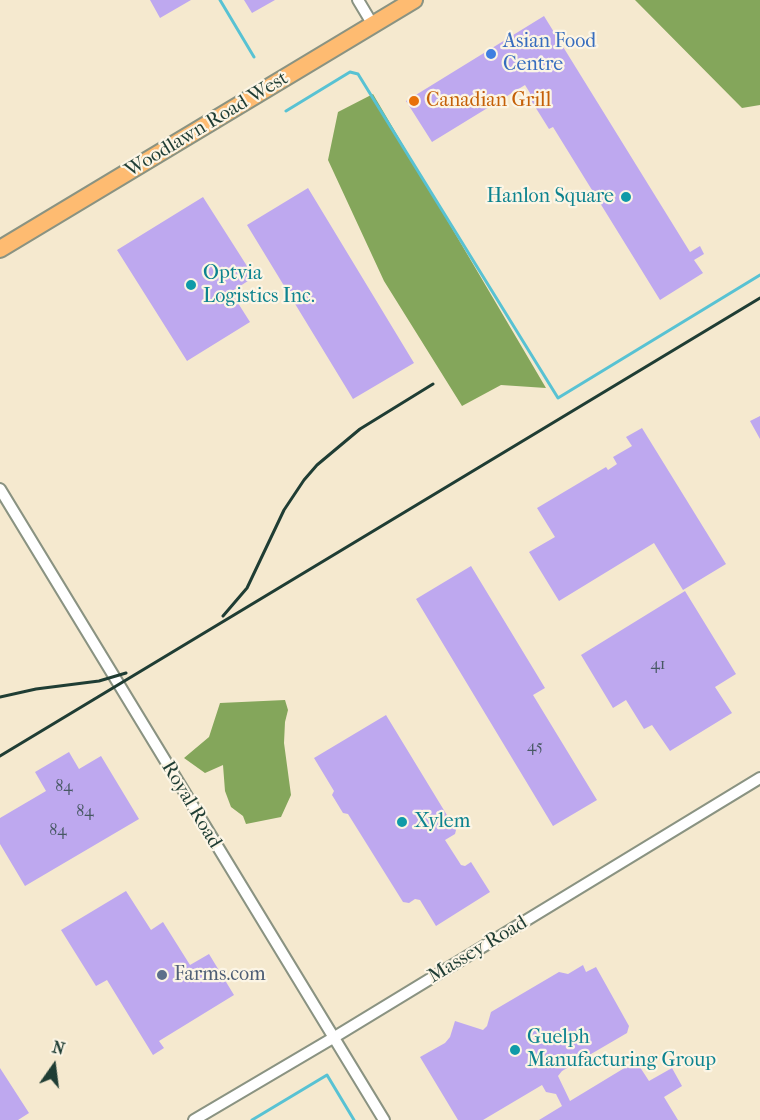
<!DOCTYPE html>
<style>
body{margin:0}
#map{position:relative;width:760px;height:1120px;overflow:hidden;background:#f5e9cf;font-family:"IM FELL French Canon",serif}
canvas{display:block}
.north{position:absolute;left:24px;top:1036px;width:60px;height:60px;-webkit-text-stroke:4px #fcf5e5;paint-order:stroke;rotate:14deg;font-size:16px;font-weight:700;line-height:24px;text-align:center;color:#1f3d34}
.north::after{content:'';display:block;margin:auto;width:21px;height:27px;background:#1f3d34;clip-path:polygon(50% 0,100% 100%,50% 72%,0 100%)}
</style>
<div id="map">
<canvas width="760" height="1120"></canvas>
<div class="north">N</div>
</div>
<script>
const g = document.querySelector('canvas').getContext('2d');
g.lineJoin = 'round';
function fillPath(path, color) { g.fillStyle = color; g.fill(path, 'evenodd'); }
const toPath = rows => new Path2D(rows.map(r => 'M' + r).join(''));
function strokePath(path, color, width, dash) { g.strokeStyle = color; g.lineWidth = width; g.lineCap = dash ? 'butt' : 'round'; g.setLineDash(dash || []); g.stroke(path); }
function drawText(font, color, halo, rows, align = 'center') {
  g.font = font + ' "IM FELL French Canon",serif'; g.lineWidth = 4.5; g.setLineDash([]); g.textBaseline = 'middle'; g.strokeStyle = halo; g.fillStyle = color; for (const [text, x, y, turn = 0] of rows) {
    g.save(); g.translate(x, y); g.rotate((+turn || 0) * Math.PI / 180); g.textAlign = isNaN(turn) ? turn : align; if (halo) g.strokeText(text, 0, 0); g.fillText(text, 0, 0); g.restore();
  }
}
fillPath(toPath([
 [635,0,760,0,760,105,742,108],
 [373,94,546,388,501,385,462,406,384,281,328,160,338,112],
 [285,700,288,710,285,722,284,743,291,795,281,817,246,824,243,816,231,807,225,791,223,765,205,773,184,758,209,737,220,703]
]), '#84a65b');
strokePath(toPath([
 [220,0,254,57],
 [286,111,350,72,358,74,558,398,760,275],
 [252,1120,327,1075,354,1120]
]), '#58c2d3', 3);
fillPath(toPath([
 [150,0,191,0,160,18],
 [244,0,275,0,252,13],
 [544,16,690,252,700,246,704,254,694,260,703,273,660,300,553,127,549,129,529,97,530,93,525,85,432,142,406,101],
 [308,188,414,363,353,399,247,225],
 [203,197,254,277,231,292,250,322,187,361,117,250],
 [760,416,760,439,750,421],
 [642,428,726,564,683,590,654,543,559,601,529,552,555,537,537,508,606,467,608,470,617,464,613,457,632,446,626,437],
 [471,566,545,688,533,695,597,800,553,826,416,599],
 [685,591,736,674,715,687,732,713,670,751,652,725,644,729,626,700,613,708,581,655],
 [386,715,456,830,455,834,445,840,461,865,465,866,471,862,490,892,436,926,420,900,415,899,409,903,403,902,348,814,343,813,332,795,334,791,314,758],
 [69,752,79,769,101,756,139,819,25,886,0,844,0,818,46,791,35,772],
 [126,891,151,930,163,922,190,965,209,954,234,995,159,1041,164,1048,153,1055,107,980,96,986,61,930],
 [583,965,586,972,596,967,629,1026,627,1033,562,1071,558,1076,570,1101,636,1061,649,1081,672,1068,682,1086,664,1097,678,1120,539,1120,562,1106,556,1094,546,1092,542,1085,483,1120,458,1120,420,1057,445,1043,450,1037,455,1021,483,1030,487,1026,491,1012,559,972,568,974],
 [0,1068,29,1113,18,1120,0,1120]
]), '#bea8ef');
const minor = toPath([
 [358,0,373,25],
 [0,489,384,1120],
 [194,1120,333,1038,760,778]
]);
const primary = toPath([
 [0,249,414,0]
]);
strokePath(minor, '#8a9382', 14);
strokePath(primary, '#8a9382', 20);
strokePath(minor, '#fff', 10);
strokePath(primary, '#febb71', 16);
strokePath(toPath([
 [223,616,247,588,284,510,304,480,317,465,360,429,433,384],
 [0,697,36,689,99,681,126,673],
 [0,756,760,298]
]), '#1f3d34', 3);
for (const [x, y, r, color] of [
 [491,54,6,"#3f7fe0"],
 [414,101,6,"#e8710a"],
 [626,197,6,"#0f9aa8"],
 [191,285,6,"#0f9aa8"],
 [402,822,6,"#0f9aa8"],
 [162,975,6,"#5c6f8a"],
 [515,1050,6,"#0f9aa8"]
]) { const dot = new Path2D(); dot.arc(x, y, r, 0, 2 * Math.PI); g.fillStyle = color; g.fill(dot); strokePath(dot, '#fcf5e5', 2); }
drawText('16px', '#475863', null, [
 ["41",658,665],
 ["45",535,747],
 ["84",64,787],
 ["84",85,812],
 ["84",58,831]
]);
drawText('20px', '#366cbe', '#fcf5e5', [
 ["Asian Food",503,42],
 ["Centre",503,65]
], 'left');
drawText('20px', '#c56008', '#fcf5e5', [
 ["Canadian Grill",426,101]
], 'left');
drawText('20px', '#1f3d34', '#fcf5e5', [
 ["Woodlawn Road West",207,125,-31],
 ["Royal Road",191,805,59],
 ["Massey Road",478,950,-31]
]);
drawText('20px', '#0d838f', '#fcf5e5', [
 ["Hanlon Square",614,197,"right"],
 ["Optvia",203,274],
 ["Logistics Inc.",203,297],
 ["Xylem",414,822],
 ["Guelph",527,1038],
 ["Manufacturing Group",527,1061]
], 'left');
drawText('20px', '#4e5e75', '#fcf5e5', [
 ["Farms.com",174,975]
], 'left');
</script>
